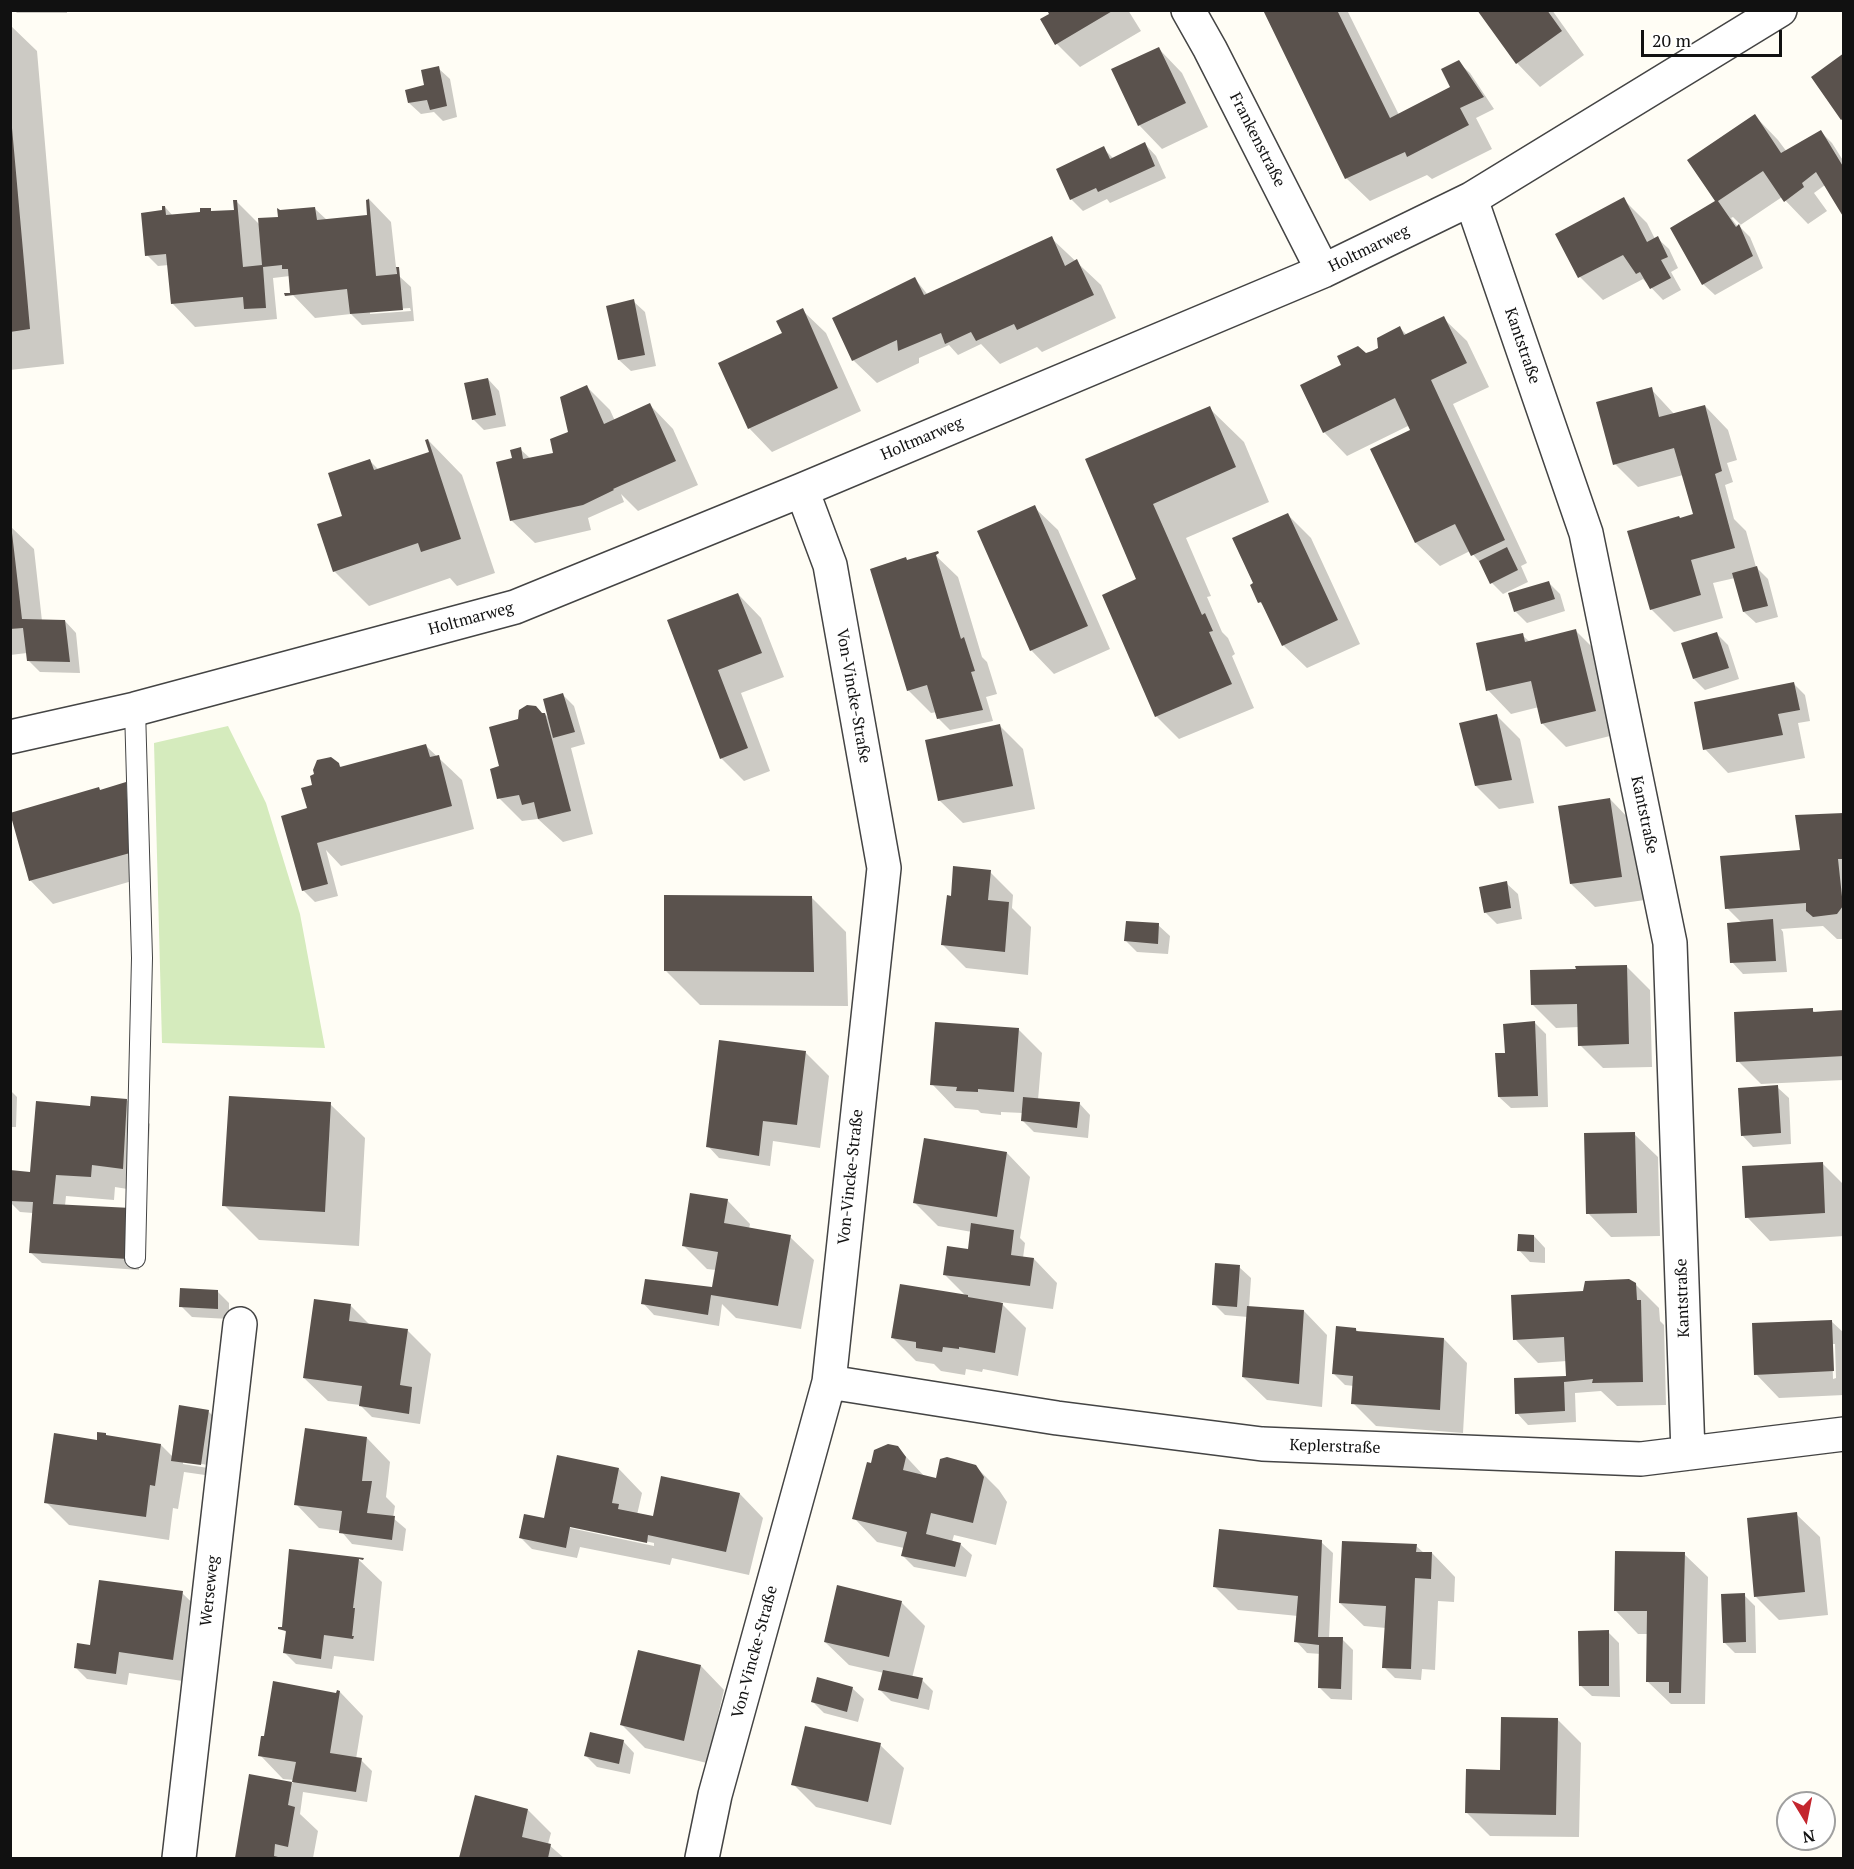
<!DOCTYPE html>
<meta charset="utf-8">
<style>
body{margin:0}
#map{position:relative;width:1854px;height:1869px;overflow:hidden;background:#fffdf5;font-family:"PT Serif",serif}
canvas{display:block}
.frame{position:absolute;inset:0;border:12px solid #111;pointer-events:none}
.north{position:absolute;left:1776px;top:1791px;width:60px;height:60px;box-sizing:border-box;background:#fff;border:2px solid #a0a0a0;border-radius:50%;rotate:170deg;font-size:16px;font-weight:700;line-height:24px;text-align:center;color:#111}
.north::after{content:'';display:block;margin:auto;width:21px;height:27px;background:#c4262e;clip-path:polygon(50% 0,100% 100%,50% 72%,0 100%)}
.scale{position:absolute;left:1641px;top:30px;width:141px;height:27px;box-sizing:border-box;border:3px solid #111;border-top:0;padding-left:8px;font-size:18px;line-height:21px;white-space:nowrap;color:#111;-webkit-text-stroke:4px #fff;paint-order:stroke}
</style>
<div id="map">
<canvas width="1854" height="1869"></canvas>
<div class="frame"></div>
<div class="north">N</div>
<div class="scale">20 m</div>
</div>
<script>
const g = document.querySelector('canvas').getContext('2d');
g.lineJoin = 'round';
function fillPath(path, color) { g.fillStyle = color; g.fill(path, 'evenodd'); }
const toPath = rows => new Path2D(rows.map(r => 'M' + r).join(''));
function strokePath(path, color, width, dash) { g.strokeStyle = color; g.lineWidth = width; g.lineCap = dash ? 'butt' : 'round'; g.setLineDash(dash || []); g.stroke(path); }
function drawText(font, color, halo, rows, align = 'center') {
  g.font = font + ' "PT Serif",serif'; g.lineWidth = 6; g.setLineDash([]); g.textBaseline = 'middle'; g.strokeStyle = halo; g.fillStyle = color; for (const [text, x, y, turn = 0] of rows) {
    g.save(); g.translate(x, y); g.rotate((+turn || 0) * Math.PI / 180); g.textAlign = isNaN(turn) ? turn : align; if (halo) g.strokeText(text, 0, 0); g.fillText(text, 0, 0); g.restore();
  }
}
fillPath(toPath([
 [228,726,266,803,300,914,325,1048,162,1043,154,743]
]), '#d5ebbd');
fillPath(toPath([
 [14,10,67,10,67,13,17,13],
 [1049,10,1128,10,1141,31,1080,67,1057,44,1042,20,1051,15],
 [1267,10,1347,10,1399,115,1454,93,1458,62,1470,73,1494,109,1476,118,1492,149,1432,179,1427,175,1370,201,1346,178],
 [1479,10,1552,10,1584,55,1540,87,1517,63],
 [10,25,37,51,64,364,10,370],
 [1159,49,1182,73,1208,127,1162,149,1139,125],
 [438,68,450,79,457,117,443,121,434,112,421,114,409,103,426,86],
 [1755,116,1778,140,1787,152,1821,132,1832,143,1844,162,1844,215,1825,185,1814,193,1827,211,1808,224,1782,197,1739,226,1750,237,1763,268,1715,295,1703,284,1719,203,1689,160],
 [1733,217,1741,225,1738,227,1731,218],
 [1145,144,1156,156,1166,178,1110,203,1107,199,1083,211,1071,199,1103,148,1114,159],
 [368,198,391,222,397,276,399,276,411,287,414,321,362,325,351,314,315,318,292,294,290,276,273,278,277,319,195,327,172,303,169,265,158,266,147,255,165,207,173,216,202,214,210,210,213,213,236,211,236,201,260,225,314,208,327,220,369,216],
 [410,308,411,311,370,314,370,311],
 [1623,199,1647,223,1655,239,1657,238,1669,249,1678,268,1671,272,1681,290,1663,300,1643,279,1603,300,1580,277],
 [1051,238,1101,285,1116,318,1042,352,1037,347,1000,364,981,344,958,355,949,345,919,358,919,363,877,383,853,360,915,279,928,295],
 [633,301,645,312,656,366,631,371,619,360],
 [802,310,826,333,861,411,772,452,749,428,784,334],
 [1443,318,1467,341,1489,387,1453,404,1527,563,1521,566,1528,582,1503,594,1492,583,1483,566,1470,551,1440,566,1416,543,1372,450,1412,431,1410,425,1347,456,1324,432,1366,354,1380,348,1400,328,1407,335],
 [488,379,499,391,506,426,484,430,473,419],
 [587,387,610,410,615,421,650,405,673,429,698,485,638,511,621,494,624,502,588,518,591,530,535,543,511,520,514,459,520,449,531,459,554,454,567,434],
 [1651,389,1675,415,1705,406,1728,430,1737,460,1727,463,1733,482,1725,485,1734,519,1746,531,1756,567,1768,579,1778,617,1756,623,1744,612,1735,578,1713,583,1723,618,1674,632,1651,609,1695,515,1683,475,1638,487,1615,464],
 [1209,408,1244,442,1269,502,1186,538,1211,596,1207,597,1222,632,1228,638,1235,654,1232,656,1254,708,1179,739,1156,716,1139,580,1087,460],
 [428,440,462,475,495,573,457,586,450,578,369,606,334,571,344,517,370,461,379,470,431,453],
 [1034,507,1058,530,1110,649,1054,674,1031,650],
 [1287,514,1311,538,1360,644,1307,668,1283,645,1267,609,1260,602,1255,584],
 [10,526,34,549,42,621,65,621,76,633,80,673,40,672,28,660,27,653,10,655],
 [934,554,958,577,982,657,987,662,997,694,986,697,993,721,950,730,939,719,937,712,931,713,908,690,909,562],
 [1549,583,1560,594,1565,611,1527,623,1515,611],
 [738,594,761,618,784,677,741,693,770,771,744,781,721,758,669,621],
 [1576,631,1599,654,1618,734,1566,747,1543,724,1539,707,1511,714,1488,690,1522,635,1530,642],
 [1717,634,1728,645,1739,679,1705,690,1694,679],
 [1794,684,1805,695,1810,721,1798,723,1805,758,1728,773,1705,749],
 [563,695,574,706,585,744,571,748,593,834,563,842,538,819,522,821,499,798,500,768,542,715,545,714,550,719],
 [1497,716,1520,739,1534,803,1499,809,1476,786],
 [1000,726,1023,749,1035,809,963,823,939,800],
 [426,746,462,780,474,829,341,866,326,850,338,896,315,902,303,890,307,810,316,775,338,764,342,768],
 [125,784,137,795,139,879,53,904,30,880,101,791],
 [1610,799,1633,823,1645,900,1595,907,1571,884],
 [1844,814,1844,939,1837,939,1823,926,1781,929,1783,932,1787,972,1743,974,1732,962,1742,923,1727,908,1802,852],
 [990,872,1013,895,1012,908,1031,927,1028,975,966,968,943,945,952,898],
 [1506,883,1518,894,1522,919,1497,924,1485,912],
 [812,898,846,932,848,1006,700,1005,665,970],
 [1158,925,1170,936,1168,954,1137,952,1126,941],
 [1627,967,1650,990,1652,1067,1603,1068,1580,1045,1579,1027,1556,1028,1533,1005],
 [1812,1010,1816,1013,1844,1012,1844,1080,1761,1084,1738,1061],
 [1535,1023,1546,1034,1548,1107,1511,1108,1499,1097,1507,1054],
 [1018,1029,1042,1053,1038,1100,1079,1103,1090,1115,1088,1138,1034,1132,1022,1120,1023,1113,1001,1112,1001,1115,981,1113,978,1110,955,1108,932,1084],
 [805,1052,829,1076,820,1148,773,1141,770,1166,719,1158,708,1146],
 [1777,1087,1789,1098,1791,1144,1753,1147,1742,1135],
 [10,1090,17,1097,16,1127,10,1127],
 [127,1100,150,1124,146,1192,115,1187,114,1200,66,1196,65,1206,142,1221,139,1270,42,1263,30,1252,33,1213,20,1212,10,1202,11,1172,35,1174,91,1108],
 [330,1104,365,1138,359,1246,259,1240,224,1205],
 [1634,1134,1658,1157,1660,1236,1611,1237,1588,1213],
 [1007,1153,1030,1177,1020,1238,1025,1243,1023,1258,1034,1259,1057,1283,1053,1309,1000,1302,1026,1328,1018,1376,983,1369,982,1372,966,1369,965,1375,941,1371,934,1364,916,1361,893,1338,966,1296,944,1274,972,1251,972,1232,938,1226,915,1203],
 [1822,1163,1844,1185,1844,1236,1770,1241,1747,1217],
 [727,1200,750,1224,749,1229,790,1237,814,1260,801,1329,736,1318,722,1304,719,1326,654,1315,643,1303,713,1288,716,1270,707,1269,683,1245],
 [1534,1236,1545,1248,1545,1263,1530,1262,1519,1250],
 [1239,1267,1251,1278,1249,1308,1304,1311,1327,1335,1322,1407,1267,1400,1243,1377,1248,1317,1225,1315,1214,1304],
 [1635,1284,1659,1308,1660,1321,1664,1325,1666,1405,1617,1406,1601,1391,1575,1393,1576,1422,1528,1425,1517,1413,1567,1378,1567,1361,1538,1363,1515,1339,1585,1292],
 [218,1292,229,1303,229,1319,192,1317,181,1306],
 [351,1306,370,1325,408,1331,431,1354,420,1424,372,1417,360,1405,328,1401,304,1378],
 [1831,1321,1844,1333,1844,1395,1779,1398,1756,1374],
 [1832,1344,1835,1344,1836,1378,1833,1379],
 [1356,1329,1359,1333,1444,1339,1467,1363,1463,1433,1376,1426,1353,1403,1354,1386,1345,1385,1334,1374],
 [208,1411,220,1423,212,1476,184,1472,178,1509,173,1508,169,1540,69,1525,46,1502,98,1441,107,1437,161,1445,173,1457],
 [183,1461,208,1465,208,1468,183,1464],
 [367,1438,390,1462,386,1497,395,1506,393,1518,406,1529,403,1551,352,1544,341,1531,319,1528,296,1504],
 [897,1447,925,1477,937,1479,975,1466,999,1490,1007,1502,996,1545,954,1535,952,1542,960,1544,972,1555,966,1577,914,1567,903,1556,904,1548,877,1542,854,1518,872,1465],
 [619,1469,642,1493,637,1515,654,1518,740,1494,763,1518,749,1575,672,1558,670,1565,580,1547,577,1558,532,1549,521,1538,543,1519],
 [570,1525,654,1543,654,1546,570,1528],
 [1796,1514,1820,1537,1828,1615,1779,1620,1756,1597],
 [1321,1542,1333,1553,1329,1638,1342,1639,1353,1650,1352,1700,1331,1699,1320,1688,1321,1654,1307,1653,1296,1641,1298,1616,1238,1610,1214,1586],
 [1416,1546,1424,1553,1432,1553,1455,1577,1454,1602,1438,1601,1435,1670,1422,1669,1421,1680,1395,1678,1384,1667,1386,1628,1364,1626,1340,1603],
 [1684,1554,1708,1577,1705,1704,1671,1704,1647,1681,1648,1634,1638,1634,1615,1610],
 [358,1559,382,1582,374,1661,334,1656,332,1669,296,1664,284,1652,287,1633,283,1629],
 [182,1593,206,1616,196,1683,129,1673,127,1685,87,1679,75,1667,91,1647],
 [1744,1595,1755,1606,1756,1653,1735,1653,1724,1642],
 [901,1602,925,1626,912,1678,922,1680,933,1691,929,1710,891,1701,880,1690,884,1673,849,1665,825,1642],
 [1608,1632,1619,1643,1620,1697,1592,1696,1580,1685],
 [701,1666,724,1690,707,1763,645,1748,622,1725],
 [852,1688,864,1699,858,1722,824,1713,813,1702],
 [340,1692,363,1716,356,1759,361,1760,372,1771,367,1802,303,1792,300,1814,318,1831,313,1858,237,1858,250,1776,293,1783,294,1780,283,1779,260,1755],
 [1557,1719,1581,1743,1579,1837,1490,1836,1467,1813],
 [623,1741,634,1753,630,1774,597,1767,586,1756],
 [880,1745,904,1768,891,1825,816,1807,793,1784],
 [528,1810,551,1833,548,1844,564,1858,461,1858]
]), '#0003');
fillPath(toPath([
 [1047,10,1114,10,1055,45,1040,19,1049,14],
 [1263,10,1337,10,1390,118,1450,87,1441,69,1459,60,1484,97,1460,108,1469,125,1407,157,1405,152,1345,179],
 [1477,10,1547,10,1562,31,1516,64],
 [1159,47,1186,103,1138,126,1111,69],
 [1844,53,1844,118,1841,120,1811,77],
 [439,66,447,106,430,110,427,100,408,103,405,90,424,85,421,70],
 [1755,114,1781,153,1821,130,1844,168,1844,218,1816,172,1802,183,1804,187,1784,202,1763,171,1718,201,1736,227,1739,224,1753,256,1702,285,1670,228,1715,201,1687,160],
 [10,128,12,128,30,329,10,332],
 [1145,142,1155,166,1098,192,1096,188,1070,200,1056,169,1104,146,1110,159],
 [1624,197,1647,242,1658,236,1668,257,1661,260,1671,278,1650,289,1640,272,1636,274,1623,255,1578,278,1555,234],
 [369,199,376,276,397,274,396,267,399,267,403,310,350,314,347,289,285,296,284,293,290,293,288,269,282,269,282,265,263,267,266,308,244,309,243,297,171,304,166,254,145,256,141,213,162,210,162,206,165,206,166,215,200,212,200,208,211,208,211,211,234,210,233,200,237,200,243,267,262,265,258,218,278,217,277,208,280,210,315,207,317,220,367,215,366,200],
 [1052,236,1065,266,1077,259,1094,295,1017,330,1014,324,976,341,971,332,945,344,941,333,898,351,897,340,852,361,832,318,915,277,924,295],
 [634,299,645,355,618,360,606,306],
 [803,308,838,388,748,429,718,363,782,333,776,321],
 [1444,316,1467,363,1431,380,1505,540,1471,556,1455,524,1415,543,1370,449,1410,430,1395,398,1323,433,1300,385,1341,365,1337,356,1358,346,1366,353,1372,351,1378,348,1377,338,1400,326,1404,335],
 [488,378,496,415,472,420,464,383],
 [587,385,604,424,650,403,676,461,613,489,614,490,583,505,510,521,496,462,512,458,510,450,521,447,523,459,553,453,550,439,568,432,560,397],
 [1652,387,1659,417,1705,405,1722,471,1715,474,1735,548,1691,560,1701,595,1650,610,1627,531,1679,516,1680,518,1693,514,1674,448,1613,465,1596,402],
 [1210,406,1236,467,1153,504,1202,615,1205,613,1213,631,1209,632,1232,684,1155,717,1102,595,1136,579,1085,459],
 [428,439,461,539,421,552,418,543,333,572,317,524,342,516,328,473,370,459,374,470,429,452,425,440],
 [1035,505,1088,626,1030,651,977,531],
 [1288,513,1338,620,1282,646,1261,602,1258,603,1250,585,1253,583,1232,538],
 [10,533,12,533,22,619,65,620,70,662,27,661,23,628,10,629],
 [1507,547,1518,570,1490,584,1479,561],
 [938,551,939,553,936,555,961,639,964,637,975,671,971,672,983,710,937,719,927,685,907,691,870,569,906,557,907,560],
 [1757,566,1768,606,1743,612,1732,573],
 [1549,581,1555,599,1514,612,1508,593],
 [738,593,762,653,718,670,748,748,720,759,667,620],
 [1576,629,1596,711,1541,724,1531,681,1486,691,1476,643,1523,633,1525,642],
 [1717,632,1729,668,1693,679,1681,643],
 [1794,682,1800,710,1778,714,1783,735,1703,750,1694,702],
 [563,693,575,732,553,738,543,699],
 [527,705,536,706,542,713,545,713,571,811,538,819,534,802,522,805,519,795,497,799,490,769,499,766,489,727,518,719,519,710],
 [1497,714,1512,780,1475,786,1459,723],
 [1000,724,1013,786,938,801,925,740],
 [426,744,430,757,439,755,452,806,317,843,328,884,302,891,281,816,307,808,301,788,312,785,310,776,314,774,313,770,317,760,331,757,339,763,340,767],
 [126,782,130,853,29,881,10,813,99,787,100,790],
 [1610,798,1622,877,1570,884,1558,806],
 [1844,813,1844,859,1838,859,1843,906,1837,914,1813,917,1806,911,1806,903,1725,909,1720,856,1800,850,1795,815],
 [953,866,991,870,988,900,1009,902,1005,952,941,945,947,895,951,896],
 [1507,881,1511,908,1484,913,1479,887],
 [664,895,812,896,814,972,664,971],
 [1773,919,1776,961,1730,963,1727,923],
 [1126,921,1159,923,1158,944,1124,941],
 [1627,965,1629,1044,1578,1046,1577,1004,1531,1005,1530,970,1576,969,1575,966],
 [1813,1008,1813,1012,1844,1010,1844,1056,1736,1062,1734,1012],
 [1535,1021,1538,1096,1498,1097,1495,1053,1505,1053,1503,1024],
 [935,1022,1019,1028,1014,1092,978,1089,978,1092,956,1091,957,1087,930,1085],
 [719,1040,806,1051,797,1125,763,1121,759,1156,706,1147],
 [1778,1085,1781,1133,1741,1136,1738,1088],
 [91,1096,127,1099,123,1169,92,1165,91,1177,56,1175,53,1204,131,1208,128,1259,29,1253,33,1202,10,1201,10,1170,30,1172,36,1101,90,1106],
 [229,1096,331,1102,325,1212,222,1206],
 [1023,1097,1080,1102,1077,1128,1021,1121],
 [1635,1132,1637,1213,1586,1214,1584,1133],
 [924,1138,1007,1152,997,1217,913,1203],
 [1823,1162,1825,1213,1745,1218,1742,1166],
 [690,1193,728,1199,724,1223,791,1235,778,1306,711,1295,708,1315,641,1304,645,1279,712,1287,718,1252,682,1246],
 [971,1223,1014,1230,1011,1255,1034,1258,1030,1286,943,1275,947,1246,968,1249],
 [1518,1234,1534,1235,1534,1252,1517,1251],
 [1215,1263,1240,1265,1237,1307,1212,1305],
 [1629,1279,1636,1283,1637,1300,1641,1300,1643,1382,1592,1383,1593,1379,1564,1382,1565,1411,1515,1414,1514,1378,1566,1376,1564,1337,1513,1340,1511,1295,1583,1291,1585,1281],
 [900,1284,968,1295,968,1297,1003,1303,995,1353,959,1347,959,1349,943,1347,942,1352,916,1348,916,1342,891,1338],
 [180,1288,218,1290,218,1309,179,1307],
 [314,1299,351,1304,349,1321,408,1329,400,1385,412,1387,409,1414,359,1406,362,1386,303,1378],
 [1247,1306,1304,1310,1299,1384,1242,1377],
 [1832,1320,1834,1371,1754,1375,1752,1323],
 [1336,1326,1356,1328,1356,1331,1444,1338,1440,1410,1351,1404,1353,1376,1332,1374],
 [179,1405,209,1410,201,1465,171,1461],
 [305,1428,367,1437,362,1481,372,1481,367,1513,395,1516,392,1540,339,1533,342,1511,294,1505],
 [97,1432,106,1433,106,1435,161,1444,155,1486,150,1485,146,1517,44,1503,54,1433,97,1440],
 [888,1444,898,1446,906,1457,903,1470,936,1478,940,1459,947,1457,976,1465,984,1477,973,1523,931,1513,926,1534,961,1543,955,1567,901,1556,907,1532,852,1519,867,1462,871,1463,874,1450],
 [557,1455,619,1468,612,1503,619,1504,618,1509,653,1516,661,1476,740,1493,726,1552,648,1535,647,1543,570,1527,566,1548,519,1538,524,1514,544,1518],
 [1797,1512,1805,1592,1754,1597,1747,1518],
 [1219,1529,1322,1540,1318,1637,1343,1637,1341,1689,1318,1688,1319,1645,1294,1642,1298,1596,1213,1587],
 [1342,1541,1417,1544,1416,1552,1432,1552,1431,1579,1415,1578,1411,1669,1382,1668,1386,1606,1339,1603],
 [289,1549,364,1558,363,1560,359,1559,353,1608,355,1608,352,1636,354,1636,353,1639,324,1635,321,1659,283,1653,286,1631,278,1629,278,1627,282,1627],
 [1615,1551,1685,1552,1681,1693,1669,1693,1669,1682,1646,1682,1647,1611,1614,1611],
 [99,1580,183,1591,173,1660,119,1652,116,1674,74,1668,77,1643,90,1645],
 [837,1585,902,1601,889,1657,824,1642],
 [1745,1593,1746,1642,1723,1643,1721,1594],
 [1609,1630,1609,1686,1579,1686,1578,1631],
 [638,1650,701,1665,684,1741,620,1725],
 [883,1670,923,1678,918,1699,878,1690],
 [817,1677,853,1687,847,1712,811,1702],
 [273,1681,336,1693,337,1690,340,1691,330,1753,362,1758,356,1792,292,1782,296,1762,258,1756,261,1736,264,1736],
 [1501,1717,1558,1718,1556,1815,1465,1813,1466,1769,1500,1770],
 [805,1726,881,1743,868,1802,791,1785],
 [590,1732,624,1740,619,1764,584,1756],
 [249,1774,292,1782,288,1805,295,1807,288,1847,275,1844,274,1856,282,1858,235,1858],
 [475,1795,528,1809,522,1837,551,1844,548,1858,459,1858]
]), '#5a524d');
const service = toPath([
 [135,1258,142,958,135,709]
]);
const minor = toPath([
 [1188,10,1210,49,1323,271],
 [1471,199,1586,533,1670,943,1688,1453],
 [10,737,135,709,515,607,802,490,1323,271,1471,199,1780,10],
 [829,1382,1057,1418,1262,1444,1641,1459,1844,1434],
 [179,1858,240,1324],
 [702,1858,715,1795,829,1382,884,868,830,565,802,490]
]);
strokePath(service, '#444', 22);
strokePath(minor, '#444', 36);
strokePath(service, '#fff', 20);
strokePath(minor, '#fff', 33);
drawText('16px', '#111', '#fff', [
 ["Frankenstraße",1257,140,63],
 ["Holtmarweg",1369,249,-26],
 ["Kantstraße",1522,346,71],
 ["Holtmarweg",922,439,-23],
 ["Holtmarweg",471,619,-15],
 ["Von-Vincke-Straße",853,696,80],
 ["Kantstraße",1644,815,78],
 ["Von-Vincke-Straße",851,1177,-84],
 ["Kantstraße",1683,1298,-92],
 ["Keplerstraße",1335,1447,2],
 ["Werseweg",210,1591,-84],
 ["Von-Vincke-Straße",755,1652,-75]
]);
</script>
